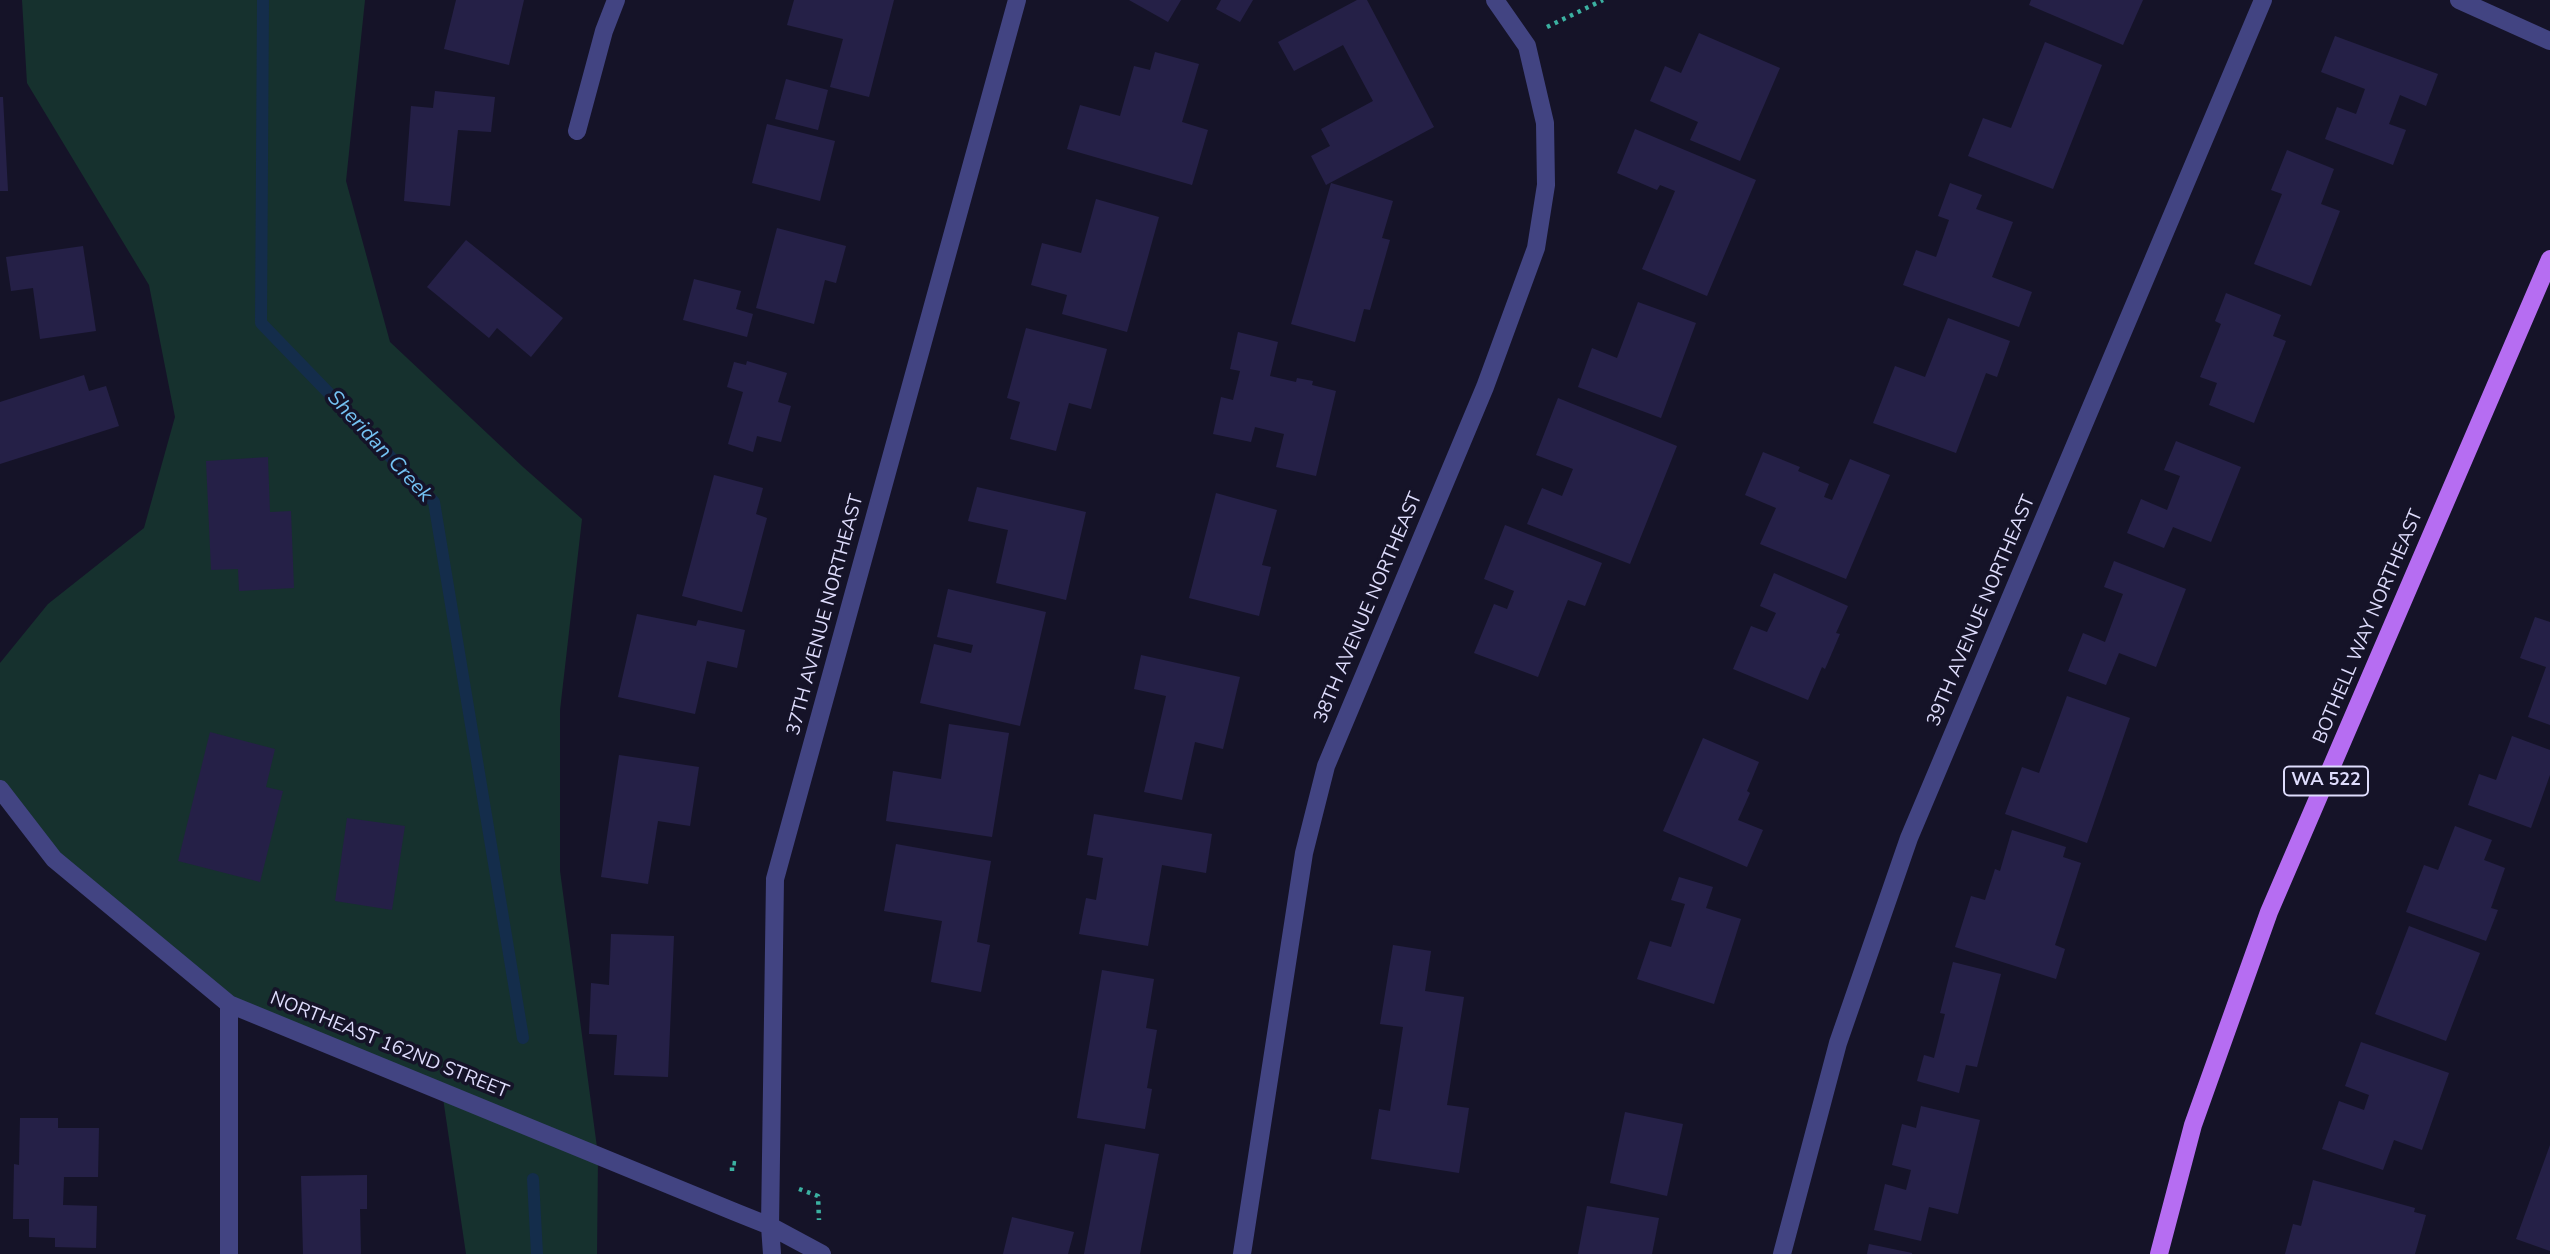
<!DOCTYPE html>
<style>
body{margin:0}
canvas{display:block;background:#151328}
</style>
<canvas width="2550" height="1254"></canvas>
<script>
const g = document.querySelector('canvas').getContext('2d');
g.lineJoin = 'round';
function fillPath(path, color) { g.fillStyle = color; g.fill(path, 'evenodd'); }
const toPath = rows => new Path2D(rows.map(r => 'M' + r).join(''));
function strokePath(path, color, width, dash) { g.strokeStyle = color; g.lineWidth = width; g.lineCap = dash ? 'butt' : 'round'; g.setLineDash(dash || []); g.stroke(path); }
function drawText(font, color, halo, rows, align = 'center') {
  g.font = font + ' "Nunito Sans",sans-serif'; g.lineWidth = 7; g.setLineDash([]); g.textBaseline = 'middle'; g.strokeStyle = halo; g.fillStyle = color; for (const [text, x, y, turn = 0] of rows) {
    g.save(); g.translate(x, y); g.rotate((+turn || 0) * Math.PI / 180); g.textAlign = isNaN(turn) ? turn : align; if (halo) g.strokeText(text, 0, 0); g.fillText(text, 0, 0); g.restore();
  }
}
fillPath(toPath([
 [22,0,365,0,346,181,390,342,523,467,582,519,560,710,560,871,598,1155,597,1254,466,1254,442,1091,229,1004,54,859,0,789,0,663,48,604,144,528,175,417,149,285,27,83]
]), '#16312e');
strokePath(toPath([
 [263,0,261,323,434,502,523,1038],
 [533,1179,537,1254]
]), '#142d4b', 12);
fillPath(toPath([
 [456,0,524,0,509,65,444,49],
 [794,0,894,0,869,97,830,87,843,39,787,25],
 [1129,0,1181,0,1168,22],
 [1221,0,1253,0,1240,22,1216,9],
 [1357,0,1367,0,1434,127,1326,185,1311,156,1330,146,1321,129,1373,101,1343,45,1294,71,1278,42],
 [2031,0,2143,0,2123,45,2029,5],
 [1699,33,1780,68,1740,161,1690,140,1698,122,1650,101,1665,66,1681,73],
 [2335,36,2438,74,2426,106,2400,95,2389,124,2406,130,2393,165,2325,139,2337,107,2356,114,2365,89,2321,72],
 [2045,42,2102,65,2053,189,1968,156,1983,118,2011,128],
 [1155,52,1199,64,1182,122,1208,130,1192,185,1067,149,1080,105,1120,116,1134,66,1150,70],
 [786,79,828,90,818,130,775,119],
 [435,91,495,97,491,132,458,130,450,206,404,201,411,106,433,108],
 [0,97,3,97,8,191,0,191],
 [767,124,835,141,820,201,752,183],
 [1635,129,1756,180,1707,296,1642,269,1675,191,1660,185,1657,190,1617,173],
 [2287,150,2334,169,2321,204,2340,211,2311,286,2254,264,2282,194,2271,190],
 [1331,183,1393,201,1382,238,1390,240,1370,310,1364,309,1355,342,1291,324],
 [1950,183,1982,195,1976,209,2013,222,1992,277,2032,292,2019,327,1903,285,1916,250,1936,257,1949,220,1938,216],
 [1096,199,1159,217,1127,332,1062,314,1067,295,1031,285,1042,243,1081,253],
 [777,228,846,246,836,283,825,280,814,324,756,308],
 [466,240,563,318,531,357,497,328,489,338,427,287],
 [83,246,96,331,40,339,33,288,11,291,6,257],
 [694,279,741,291,736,309,753,314,747,337,683,320],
 [2226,293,2281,315,2273,336,2286,341,2254,423,2209,405,2217,383,2200,377,2221,324,2215,321],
 [1638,302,1696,323,1661,418,1578,387,1592,348,1617,358],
 [1948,318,2010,341,1997,377,1986,373,1956,453,1873,423,1895,366,1925,377],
 [1026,328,1107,349,1091,409,1069,403,1056,451,1010,439,1020,402,1007,398],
 [1238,332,1278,342,1270,376,1296,382,1297,378,1313,381,1312,385,1336,391,1316,476,1276,467,1284,434,1255,427,1251,442,1213,434,1221,397,1233,400,1240,371,1230,369],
 [747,361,787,373,778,402,791,406,781,442,757,436,753,452,728,444,743,392,727,387,734,362,746,365],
 [84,375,89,391,106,386,119,426,0,464,0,402],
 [1558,398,1677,446,1630,564,1527,524,1542,488,1562,496,1573,469,1536,455],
 [2176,441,2241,467,2211,542,2173,527,2164,548,2127,533,2141,499,2167,510,2180,476,2164,470],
 [1763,452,1800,467,1798,471,1829,484,1824,497,1832,500,1850,459,1890,475,1846,579,1760,544,1776,508,1745,495],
 [268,457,270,512,291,511,294,588,239,591,238,569,211,570,206,461],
 [714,475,763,488,756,514,767,518,742,612,682,596],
 [977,487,1086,512,1066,600,996,583,1008,530,968,521],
 [1216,493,1277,510,1262,565,1271,567,1259,616,1189,598],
 [1505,525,1602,563,1585,606,1568,600,1538,677,1474,653,1494,604,1507,609,1514,591,1484,579],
 [2114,561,2186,589,2156,667,2119,653,2106,685,2068,671,2083,633,2105,642,2123,594,2104,587],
 [1774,573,1848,606,1836,633,1840,634,1825,669,1822,667,1808,700,1733,669,1751,626,1767,632,1776,613,1760,606],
 [948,589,1046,612,1020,726,920,703,934,644,971,653,973,645,937,637],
 [637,614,696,626,698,620,745,630,737,668,707,661,695,714,618,697],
 [2535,617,2550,622,2550,725,2528,717,2546,667,2520,658],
 [1141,655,1240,677,1223,749,1195,742,1182,800,1144,792,1166,696,1134,689],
 [2067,696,2130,718,2087,843,2005,814,2022,767,2039,773],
 [949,724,1009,733,992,837,886,821,893,771,941,779],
 [210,732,275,749,266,787,283,791,260,882,178,861],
 [2512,736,2550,750,2550,775,2531,828,2468,805,2479,774,2496,780],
 [1703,738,1759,762,1747,791,1750,793,1738,820,1763,830,1747,867,1663,831],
 [619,755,699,767,690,826,658,821,648,884,601,877],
 [1094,814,1212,834,1206,873,1162,865,1148,946,1079,934,1086,898,1096,900,1103,858,1087,855],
 [347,818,405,826,392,910,335,901],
 [2455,826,2492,840,2484,860,2505,868,2491,908,2498,910,2486,941,2406,912,2424,865,2438,870],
 [2012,830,2066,847,2063,857,2081,863,2055,945,2065,949,2056,979,1955,947,1971,896,1985,900,1995,869,2000,871],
 [896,844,991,861,977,942,990,945,981,992,931,982,942,921,884,911],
 [1679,877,1713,887,1706,908,1741,919,1714,1004,1637,979,1650,941,1671,947,1685,904,1671,900],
 [2409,926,2480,953,2446,1041,2375,1014],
 [611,934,674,936,668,1077,614,1075,617,1035,589,1034,591,983,609,985],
 [1393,945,1431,951,1425,991,1464,997,1447,1105,1469,1108,1459,1173,1371,1159,1379,1109,1390,1111,1403,1027,1380,1024],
 [1953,962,2001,974,1977,1067,1966,1065,1959,1093,1917,1081,1924,1055,1934,1058,1945,1014,1940,1013],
 [1102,970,1154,979,1146,1028,1157,1030,1147,1088,1152,1089,1145,1129,1077,1118],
 [2361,1042,2449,1073,2422,1150,2394,1140,2383,1170,2322,1149,2339,1101,2364,1110,2369,1095,2345,1086],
 [1921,1106,1980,1120,1958,1214,1929,1207,1921,1241,1874,1230,1885,1184,1906,1190,1911,1170,1892,1165,1902,1124,1916,1128],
 [1625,1112,1683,1124,1667,1196,1610,1183],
 [20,1118,58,1118,58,1128,99,1128,98,1177,64,1177,63,1205,97,1206,96,1248,55,1247,55,1238,29,1237,29,1219,13,1219,14,1164,19,1165],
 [1105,1144,1159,1154,1140,1254,1084,1254],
 [2550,1145,2550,1251,2516,1239],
 [367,1175,367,1209,360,1209,361,1254,303,1254,301,1176],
 [2313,1180,2415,1208,2414,1212,2426,1215,2415,1254,2285,1254,2293,1224,2301,1226],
 [1587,1206,1659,1218,1652,1254,1578,1254],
 [1012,1217,1074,1232,1068,1254,1003,1254],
 [1869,1244,1912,1253,1912,1254,1867,1254]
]), '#252047');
strokePath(toPath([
 [1547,27,1603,0],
 [732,1171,732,1163,740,1164],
 [799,1189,818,1196,819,1220]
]), '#3bb1a1', 4.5, [3.5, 5]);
strokePath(toPath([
 [2459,0,2550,41],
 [577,131,604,31,616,0],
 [0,789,54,859,229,1004,735,1212,770,1226,822,1254],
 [229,1004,229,1254],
 [772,1254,770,1226,775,879,1017,0],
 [1242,1254,1304,853,1326,766,1485,387,1536,248,1546,185,1545,123,1527,46,1495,0],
 [1782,1254,1838,1043,1909,838,2263,0]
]), '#424482', 18);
strokePath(toPath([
 [2159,1254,2193,1125,2269,912,2550,259]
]), '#b66df2', 18);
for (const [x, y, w] of [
 [2326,781,84]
]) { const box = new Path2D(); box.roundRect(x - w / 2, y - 14.5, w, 29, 5); g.fillStyle = '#151328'; g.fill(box); strokePath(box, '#dedcfc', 2); }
drawText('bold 18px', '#dedcfc', null, [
 ["WA 522",2326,781]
]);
drawText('19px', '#dedcfc', '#151328', [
 ["38TH AVENUE NORTHEAST",1369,608,-67],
 ["39TH AVENUE NORTHEAST",1982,611,-67],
 ["37TH AVENUE NORTHEAST",826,615,-75],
 ["BOTHELL WAY NORTHEAST",2369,627,-67],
 ["NORTHEAST 162ND STREET",389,1046,22]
]);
drawText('italic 21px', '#74c2f3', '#151328', [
 ["Sheridan Creek",379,447,47]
]);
</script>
